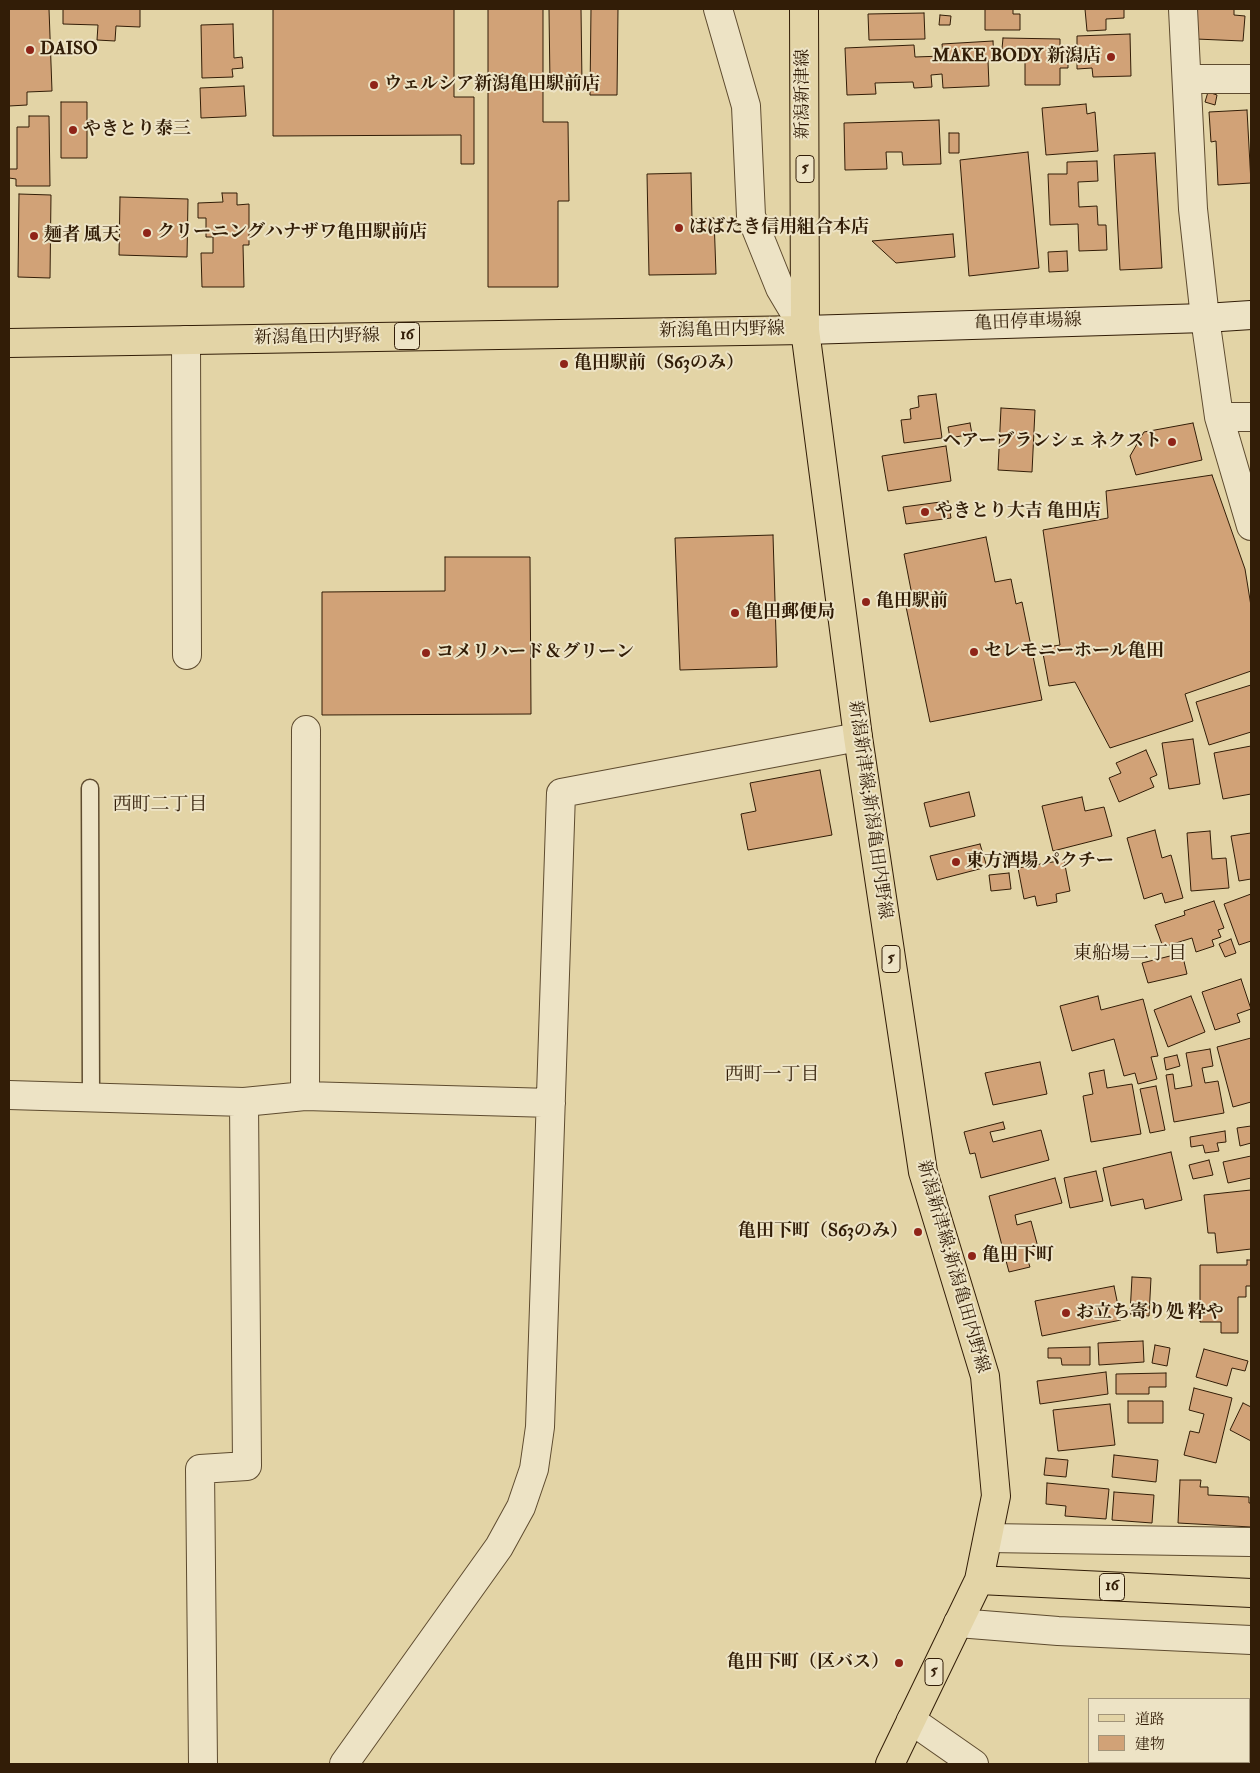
<!DOCTYPE html>
<meta charset="utf-8">
<style>
body{margin:0}
#map{position:relative;width:1260px;height:1773px;overflow:hidden;background:#e3d4a6;font-family:"IM FELL Double Pica","Noto Serif JP",serif}
canvas{display:block}
.frame{position:absolute;inset:0;border:10px solid #321d07;pointer-events:none}
.legend{position:absolute;left:1088px;top:1698px;width:162px;height:65px;box-sizing:border-box;background:#ede3c5;border:1px solid #a29479;margin:0;padding:6px 9px;list-style:none;font-size:15px;color:#321d07}
.legend li{display:flex;align-items:center;gap:10px;height:25px}
.legend b{width:25px;border:1px solid #a29479}
</style>
<div id="map">
<canvas width="1260" height="1773"></canvas>
<div class="frame"></div>
<ul class="legend">
<li><b style="height:6px;background:#e3d4a6"></b>道路</li>
<li><b style="height:14px;background:#d1a277"></b>建物</li>
</ul>
</div>
<script>
const g = document.querySelector('canvas').getContext('2d');
g.lineJoin = 'round';
function fillPath(path, color) { g.fillStyle = color; g.fill(path, 'evenodd'); }
const toPath = rows => new Path2D(rows.map(r => 'M' + r).join(''));
function strokePath(path, color, width, dash) { g.strokeStyle = color; g.lineWidth = width; g.lineCap = dash ? 'butt' : 'round'; g.setLineDash(dash || []); g.stroke(path); }
function drawText(font, color, halo, rows, align = 'center') {
  g.font = font + ' "IM FELL Double Pica","Noto Serif JP",serif'; g.lineWidth = 4; g.setLineDash([]); g.textBaseline = 'middle'; g.strokeStyle = halo; g.fillStyle = color; for (const [text, x, y, turn = 0] of rows) {
    g.save(); g.translate(x, y); g.rotate((+turn || 0) * Math.PI / 180); g.textAlign = isNaN(turn) ? turn : align; if (halo) g.strokeText(text, 0, 0); g.fillText(text, 0, 0); g.restore();
  }
}
const building = toPath([
 [9,9,49,9,52,91,27,92,27,105,9,106,9,9],
 [63,9,140,9,140,27,116,26,115,41,97,40,98,25,63,24,63,9],
 [273,9,454,9,454,97,474,97,474,164,461,164,461,135,273,136,273,9],
 [488,9,543,9,543,122,568,122,569,201,558,201,558,287,488,287,488,9],
 [549,9,581,9,582,84,550,84,549,9],
 [591,9,618,9,617,95,590,95,591,9],
 [985,9,1013,9,1013,14,1020,14,1020,30,985,30,985,9],
 [1085,9,1124,9,1124,18,1106,19,1106,30,1087,31,1085,9],
 [1197,9,1234,9,1234,15,1245,16,1243,41,1196,39,1197,9],
 [924,13,925,39,869,40,868,14,924,13],
 [940,15,951,16,950,25,939,25,940,15],
 [233,24,234,58,242,57,243,68,232,69,233,77,202,78,201,25,233,24],
 [1130,34,1131,76,1093,77,1092,68,1077,69,1077,36,1130,34],
 [1003,38,1060,39,1060,49,1068,49,1068,68,1060,68,1060,85,1025,85,1025,49,1002,49,1003,38],
 [993,41,994,61,988,61,989,86,943,88,942,74,931,75,932,87,914,88,913,82,875,83,876,94,847,95,845,48,914,45,915,57,943,56,942,44,993,41],
 [244,86,246,116,201,118,200,88,244,86],
 [1208,92,1217,95,1215,105,1205,102,1208,92],
 [61,102,87,102,87,158,61,158,61,102],
 [1086,104,1087,114,1095,112,1098,151,1046,155,1042,108,1086,104],
 [1247,110,1251,183,1218,185,1216,141,1211,142,1209,112,1247,110],
 [29,116,49,116,50,186,16,186,16,179,9,178,9,169,17,169,17,127,29,127,29,116],
 [939,120,941,164,903,165,902,152,886,152,887,169,845,170,844,123,939,120],
 [949,133,959,133,959,153,949,153,949,133],
 [1028,152,1039,268,969,276,960,160,1028,152],
 [1155,153,1162,268,1120,270,1114,155,1155,153],
 [1097,161,1098,181,1078,182,1079,207,1097,206,1098,225,1106,225,1107,250,1079,251,1078,224,1050,225,1048,174,1067,174,1067,162,1097,161],
 [691,173,692,219,714,218,716,274,649,275,647,174,691,173],
 [222,193,237,193,237,205,249,204,249,245,243,245,244,287,202,287,201,253,213,253,213,237,206,237,206,218,198,218,198,203,223,202,222,193],
 [19,194,51,195,50,278,18,277,19,194],
 [120,197,188,199,187,257,119,255,120,197],
 [953,234,955,257,896,263,872,241,953,234],
 [1067,251,1068,271,1049,272,1048,252,1067,251],
 [936,394,942,438,904,443,901,420,911,419,910,409,919,407,918,396,936,394],
 [1001,408,1035,410,1032,472,998,470,1001,408],
 [970,423,972,434,950,438,948,427,970,423],
 [1193,423,1202,460,1136,475,1130,456,1144,432,1193,423],
 [946,446,951,481,888,491,882,456,946,446],
 [1212,475,1245,569,1251,606,1251,671,1185,694,1193,721,1110,748,1075,682,1049,686,1042,648,1060,645,1043,530,1108,518,1106,491,1212,475],
 [948,501,951,518,906,524,903,507,948,501],
 [773,535,777,667,680,670,675,538,773,535],
 [986,537,995,582,1011,579,1016,604,1022,602,1042,700,930,722,904,597,912,595,904,554,986,537],
 [445,557,530,557,531,714,322,715,322,592,445,591,445,557],
 [1251,685,1251,732,1209,745,1196,702,1251,685],
 [1193,739,1200,784,1169,789,1162,743,1193,739],
 [1251,746,1251,794,1223,799,1214,753,1251,746],
 [1146,750,1157,775,1150,778,1154,787,1119,802,1109,778,1121,773,1116,763,1146,750],
 [820,770,832,835,748,850,741,814,756,811,750,783,820,770],
 [969,792,975,816,930,827,924,803,969,792],
 [1082,797,1085,811,1104,807,1112,836,1053,851,1042,806,1082,797],
 [1155,830,1162,858,1171,855,1183,898,1165,903,1162,893,1144,899,1127,838,1155,830],
 [1210,831,1212,859,1226,858,1229,888,1191,891,1187,833,1210,831],
 [1251,833,1251,879,1239,881,1231,836,1251,833],
 [980,844,987,867,937,880,930,856,980,844],
 [1064,860,1070,891,1056,894,1057,902,1037,906,1035,896,1024,899,1018,868,1064,860],
 [1009,873,1011,889,991,891,989,875,1009,873],
 [1251,894,1251,941,1239,945,1224,904,1251,894],
 [1214,901,1224,928,1218,930,1221,937,1212,940,1214,946,1196,952,1192,938,1163,947,1155,925,1185,915,1184,911,1214,901],
 [1231,939,1236,953,1225,957,1219,944,1231,939],
 [1182,953,1187,974,1148,983,1142,963,1182,953],
 [1241,979,1251,1009,1237,1014,1240,1022,1215,1030,1202,992,1241,979],
 [1098,996,1101,1010,1143,999,1158,1056,1151,1057,1157,1079,1138,1084,1135,1073,1124,1076,1114,1039,1072,1051,1060,1006,1098,996],
 [1191,996,1205,1032,1168,1047,1154,1010,1191,996],
 [1251,1038,1251,1102,1233,1107,1217,1047,1251,1038],
 [1210,1049,1213,1066,1202,1068,1205,1083,1218,1081,1224,1113,1174,1122,1166,1075,1173,1074,1175,1089,1192,1086,1186,1053,1210,1049],
 [1177,1055,1180,1066,1166,1070,1164,1058,1177,1055],
 [1040,1062,1047,1094,993,1105,985,1073,1040,1062],
 [1104,1070,1107,1088,1132,1084,1141,1134,1091,1142,1083,1096,1093,1094,1089,1073,1104,1070],
 [1156,1086,1165,1130,1150,1133,1140,1089,1156,1086],
 [1003,1122,1005,1129,990,1132,993,1142,1041,1130,1049,1160,981,1178,975,1153,970,1154,964,1132,1003,1122],
 [1251,1126,1251,1143,1240,1146,1237,1128,1251,1126],
 [1225,1131,1226,1142,1217,1143,1219,1151,1205,1153,1203,1145,1191,1147,1190,1137,1225,1131],
 [1171,1152,1182,1200,1145,1209,1143,1199,1111,1206,1103,1168,1171,1152],
 [1251,1156,1251,1178,1228,1183,1223,1162,1251,1156],
 [1209,1160,1213,1175,1193,1179,1189,1165,1209,1160],
 [1096,1171,1103,1201,1070,1208,1064,1178,1096,1171],
 [1055,1178,1062,1203,1015,1215,1017,1225,1031,1221,1039,1251,1026,1255,1030,1267,1009,1272,989,1196,1055,1178],
 [1251,1190,1251,1249,1217,1253,1215,1233,1208,1233,1204,1195,1251,1190],
 [1247,1260,1251,1260,1251,1286,1246,1286,1246,1297,1238,1297,1238,1333,1221,1333,1221,1322,1200,1322,1200,1265,1247,1265,1247,1260],
 [1132,1277,1151,1278,1149,1316,1130,1314,1132,1277],
 [1114,1286,1121,1320,1042,1336,1035,1301,1114,1286],
 [1143,1341,1144,1362,1099,1365,1098,1343,1143,1341],
 [1155,1345,1170,1348,1167,1366,1152,1363,1155,1345],
 [1090,1347,1090,1365,1062,1365,1061,1358,1048,1358,1048,1348,1090,1347],
 [1204,1349,1248,1361,1245,1371,1232,1368,1227,1386,1196,1377,1204,1349],
 [1106,1372,1108,1394,1040,1404,1037,1381,1106,1372],
 [1166,1373,1166,1387,1149,1387,1149,1394,1116,1394,1116,1374,1166,1373],
 [1194,1388,1232,1398,1216,1463,1184,1455,1190,1431,1199,1433,1204,1414,1189,1410,1194,1388],
 [1128,1401,1163,1401,1163,1423,1128,1423,1128,1401],
 [1243,1403,1251,1407,1251,1441,1230,1430,1243,1403],
 [1110,1404,1115,1445,1058,1451,1053,1410,1110,1404],
 [1114,1455,1158,1460,1156,1482,1112,1477,1114,1455],
 [1046,1458,1068,1460,1066,1477,1044,1475,1046,1458],
 [1180,1480,1201,1480,1200,1487,1208,1487,1208,1495,1249,1497,1249,1503,1251,1503,1251,1527,1178,1523,1180,1480],
 [1047,1483,1109,1489,1106,1519,1065,1516,1066,1506,1046,1504,1047,1483],
 [1114,1492,1154,1495,1152,1523,1112,1520,1114,1492]
]);
fillPath(building, '#d1a277');
strokePath(building, '#321d07', 1);
const lane = toPath([
 [90,788,91,1097]
]);
const street = toPath([
 [718,9,746,106,751,216,780,288,805,330],
 [1183,9,1193,209,1205,318,1219,417,1251,526],
 [1187,79,1251,79],
 [186,340,187,655],
 [1219,417,1251,417],
 [9,1095,244,1102,305,1096,551,1103],
 [305,1096,306,730],
 [988,1538,1251,1542],
 [958,1623,1058,1631,1251,1640],
 [911,1720,974,1764],
 [203,1764,200,1469,247,1466,244,1102],
 [344,1764,499,1547,521,1507,534,1469,540,1427,561,793,858,737]
]);
const secondary = toPath([
 [805,330,1205,318,1251,315]
]);
const primary = toPath([
 [804,9,805,330,858,737,923,1172,985,1376,996,1496,979,1580,890,1764],
 [9,343,805,330],
 [979,1580,1251,1593]
]);
strokePath(lane, '#5e4b2f', 19);
strokePath(street, '#5e4b2f', 30);
strokePath(secondary, '#321d07', 30);
strokePath(primary, '#321d07', 30);
strokePath(lane, '#ede3c5', 16);
strokePath(street, '#ede3c5', 28);
strokePath(secondary, '#ede3c5', 28);
strokePath(primary, '#e3d4a6', 28);
for (const [x, y, r, color] of [
 [30,50,5,"#8f2418"],
 [1111,57,5,"#8f2418"],
 [374,85,5,"#8f2418"],
 [73,130,5,"#8f2418"],
 [679,228,5,"#8f2418"],
 [147,233,5,"#8f2418"],
 [34,236,5,"#8f2418"],
 [564,364,5,"#8f2418"],
 [1172,442,5,"#8f2418"],
 [925,512,5,"#8f2418"],
 [866,602,5,"#8f2418"],
 [735,613,5,"#8f2418"],
 [974,652,5,"#8f2418"],
 [426,653,5,"#8f2418"],
 [956,862,5,"#8f2418"],
 [918,1232,5,"#8f2418"],
 [972,1256,5,"#8f2418"],
 [1066,1313,5,"#8f2418"],
 [899,1663,5,"#8f2418"]
]) { const dot = new Path2D(); dot.arc(x, y, r, 0, 2 * Math.PI); g.fillStyle = color; g.fill(dot); strokePath(dot, '#ede3c5', 2); }
for (const [x, y, w] of [
 [805,169,18],
 [407,336,25],
 [891,959,18],
 [1112,1587,25],
 [934,1672,18]
]) { const box = new Path2D(); box.roundRect(x - w / 2, y - 13.5, w, 27, 4); g.fillStyle = '#ede3c5'; g.fill(box); strokePath(box, '#321d07', 1); }
drawText('bold 16px', '#321d07', null, [
 ["5",805,169],
 ["16",407,336],
 ["5",891,959],
 ["16",1112,1587],
 ["5",934,1672]
]);
drawText('bold 18px', '#321d07', '#ede3c5', [
 ["DAISO",40,50],
 ["MAKE BODY 新潟店",1101,57,"right"],
 ["ウェルシア新潟亀田駅前店",384,85],
 ["やきとり泰三",83,130],
 ["はばたき信用組合本店",689,228],
 ["クリーニングハナザワ亀田駅前店",157,233],
 ["麺者 風天",44,236],
 ["亀田駅前（S63のみ）",574,364],
 ["ヘアーブランシェ ネクスト",1162,442,"right"],
 ["やきとり大吉 亀田店",935,512],
 ["亀田駅前",876,602],
 ["亀田郵便局",745,613],
 ["セレモニーホール亀田",984,652],
 ["コメリハード＆グリーン",436,653],
 ["東方酒場 パクチー",966,862],
 ["亀田下町（S63のみ）",908,1232,"right"],
 ["亀田下町",982,1256],
 ["お立ち寄り処 粋や",1076,1313],
 ["亀田下町（区バス）",889,1663,"right"]
], 'left');
drawText('18px', '#321d07', '#ede3c5', [
 ["新潟新津線",804,94,-90],
 ["亀田停車場線",1028,323,-2],
 ["新潟亀田内野線",722,331,-1],
 ["新潟亀田内野線",317,338,-1],
 ["新潟新津線;新潟亀田内野線",869,810,82],
 ["新潟新津線;新潟亀田内野線",952,1267,74]
]);
drawText('19px', '#321d07', '#ede3c5', [
 ["西町二丁目",160,806],
 ["東船場二丁目",1130,955],
 ["西町一丁目",772,1076]
]);
</script>
